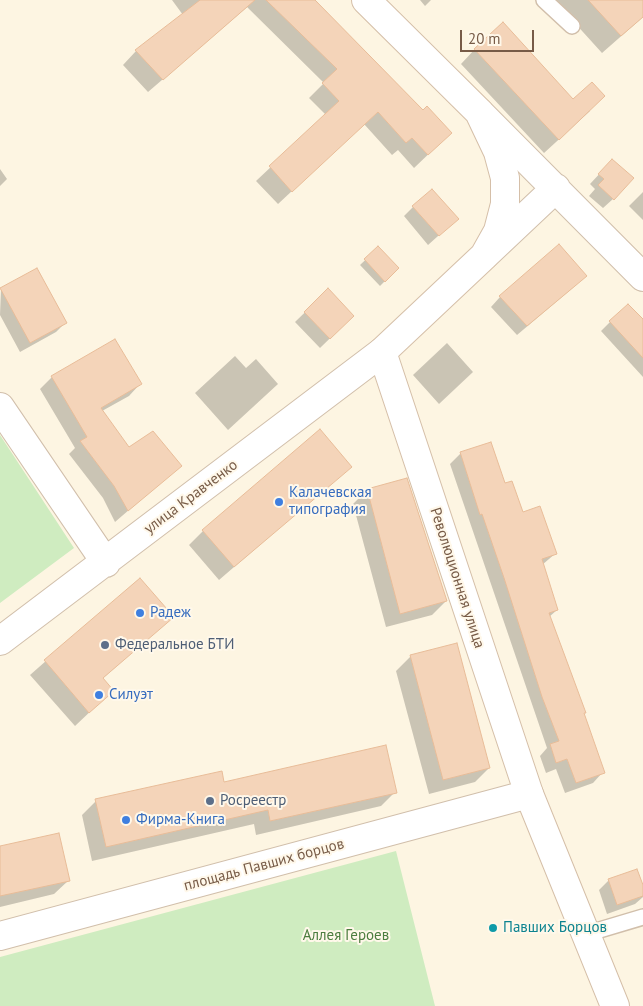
<!DOCTYPE html>
<meta charset="utf-8">
<style>
body{margin:0}
#map{position:relative;width:643px;height:1006px;overflow:hidden;background:#fdf5e2;font-family:"PT Sans",sans-serif}
canvas{display:block}
.scale{position:absolute;left:460px;top:30px;width:74px;height:22px;box-sizing:border-box;border:2px solid #775b47;border-top:0;padding-left:6px;font-size:15px;line-height:18px;white-space:nowrap;color:#775b47;-webkit-text-stroke:4px #fff8ea;paint-order:stroke}
</style>
<div id="map">
<canvas width="643" height="1006"></canvas>
<div class="scale">20 m</div>
</div>
<script>
const g = document.querySelector('canvas').getContext('2d');
g.lineJoin = 'round';
function fillPath(path, color) { g.fillStyle = color; g.fill(path, 'evenodd'); }
const toPath = rows => new Path2D(rows.map(r => 'M' + r).join(''));
function strokePath(path, color, width, dash) { g.strokeStyle = color; g.lineWidth = width; g.lineCap = dash ? 'butt' : 'round'; g.setLineDash(dash || []); g.stroke(path); }
function drawText(font, color, halo, rows, align = 'center') {
  g.font = font + ' "PT Sans",sans-serif'; g.lineWidth = 4; g.setLineDash([]); g.textBaseline = 'middle'; g.strokeStyle = halo; g.fillStyle = color; for (const [text, x, y, turn = 0] of rows) {
    g.save(); g.translate(x, y); g.rotate((+turn || 0) * Math.PI / 180); g.textAlign = isNaN(turn) ? turn : align; if (halo) g.strokeText(text, 0, 0); g.fillText(text, 0, 0); g.restore();
  }
}
fillPath(toPath([
 [0,435,74,548,0,603],
 [396,851,435,1006,0,1006,0,957]
]), '#cfecc0');
fillPath(toPath([
 [172,0,314,0,423,112,436,147,414,168,398,150,392,155,364,124,278,204,256,181,326,115,309,98,324,83,247,7,148,92,123,65,136,51,183,15],
 [420,0,431,0,425,6],
 [554,0,643,0,643,17,602,53],
 [475,49,573,100,590,111,544,153,461,64],
 [0,169,7,179,0,186],
 [603,170,613,199,603,208,589,196,595,189,590,184],
 [643,192,643,220,629,206],
 [413,207,447,228,428,245,404,216],
 [378,248,398,268,380,286,360,265],
 [576,285,517,335,491,307,500,297],
 [1,289,65,323,56,332,20,352,0,315],
 [328,290,353,316,320,348,295,322],
 [643,321,643,377,601,331,610,322],
 [447,343,473,372,439,404,413,375],
 [235,356,246,368,256,359,278,384,228,430,195,393],
 [52,377,140,384,129,396,102,411,128,448,180,466,115,522,103,498,69,454,75,448,40,389],
 [461,453,504,484,522,514,556,553,542,565,557,610,549,617,603,772,593,783,565,793,556,769,546,773,540,756,547,748,450,464],
 [350,467,219,580,189,545,203,531],
 [367,490,446,601,432,615,386,627,353,504],
 [139,579,172,617,102,679,112,691,75,726,30,675],
 [411,656,489,768,475,782,429,794,396,671],
 [224,783,395,792,381,806,256,835,254,824,92,861,82,815,96,801],
 [0,848,69,880,54,894,0,907],
 [609,880,643,889,643,897,635,904,607,914,599,890]
]), '#0003');
const building = toPath([
 [200,0,255,0,163,80,135,50,200,0],
 [266,0,315,0,423,110,427,106,452,133,428,155,412,138,406,143,378,112,292,192,269,166,339,101,322,83,337,69,266,0],
 [588,0,643,0,643,17,621,36,588,0],
 [503,22,573,99,592,82,605,96,559,140,474,49,503,22],
 [612,159,634,178,614,200,598,185,604,179,598,174,612,159],
 [432,189,459,219,439,236,412,206,432,189],
 [559,244,587,276,527,326,499,296,559,244],
 [378,246,399,268,385,282,364,259,378,246],
 [37,268,67,323,30,343,0,288,37,268],
 [328,288,354,316,330,339,304,312,328,288],
 [628,304,643,319,643,358,609,321,628,304],
 [115,339,142,384,101,408,129,447,153,431,182,466,128,511,114,486,80,441,87,437,51,376,115,339],
 [320,429,352,467,234,567,202,530,320,429],
 [491,442,505,483,512,481,523,512,540,506,557,554,542,559,558,610,549,613,586,713,584,713,605,773,576,783,567,759,556,763,550,744,559,741,542,697,504,578,482,514,480,515,460,452,491,442],
 [407,478,447,601,400,614,367,489,407,478],
 [140,578,174,617,103,678,114,691,89,713,44,660,140,578],
 [457,643,490,768,443,780,410,655,457,643],
 [386,745,397,793,270,821,268,810,106,847,95,799,222,771,224,782,386,745],
 [59,833,70,881,0,896,0,846,59,833],
 [637,869,643,885,643,896,617,905,608,879,637,869]
]);
fillPath(building, '#f4d4b9');
strokePath(building, '#e8bc98', 1);
const lane = toPath([
 [544,0,572,26],
 [586,934,643,917]
]);
const street = toPath([
 [480,113,643,277],
 [486,254,556,188],
 [0,407,106,563],
 [0,641,382,352],
 [0,936,529,794]
]);
const secondary = toPath([
 [366,0,479,112,498,152,505,178,505,204,498,231,484,256,382,352,529,794,615,1006]
]);
strokePath(lane, '#d1bfab', 18);
strokePath(street, '#d1bfab', 30);
strokePath(secondary, '#d5bfa8', 30);
strokePath(lane, '#fff', 15);
strokePath(street, '#fff', 28);
strokePath(secondary, '#fff', 28);
for (const [x, y, r, color] of [
 [279,502,5,"#3f7fe0"],
 [140,613,5,"#3f7fe0"],
 [105,645,5,"#5c6f8a"],
 [99,695,5,"#3f7fe0"],
 [210,801,5,"#5c6f8a"],
 [126,820,5,"#3f7fe0"],
 [493,928,5,"#0f9aa8"]
]) { const dot = new Path2D(); dot.arc(x, y, r, 0, 2 * Math.PI); g.fillStyle = color; g.fill(dot); strokePath(dot, '#fff8ea', 2); }
drawText('15px', '#366cbe', '#fff8ea', [
 ["Калачевская",289,493],
 ["типография",289,510],
 ["Радеж",150,613],
 ["Силуэт",109,695],
 ["Фирма-Книга",136,820]
], 'left');
drawText('15px', '#775b47', '#fff8ea', [
 ["улица Кравченко",191,497,-37],
 ["Революционная улица",457,578,72],
 ["площадь Павших борцов",264,865,-15]
]);
drawText('15px', '#4e5e75', '#fff8ea', [
 ["Федеральное БТИ",115,645],
 ["Росреестр",220,801]
], 'left');
drawText('15px', '#0d838f', '#fff8ea', [
 ["Павших Борцов",503,928]
], 'left');
drawText('15px', '#4c7d3f', '#fff8ea', [
 ["Аллея Героев",346,936]
]);
</script>
